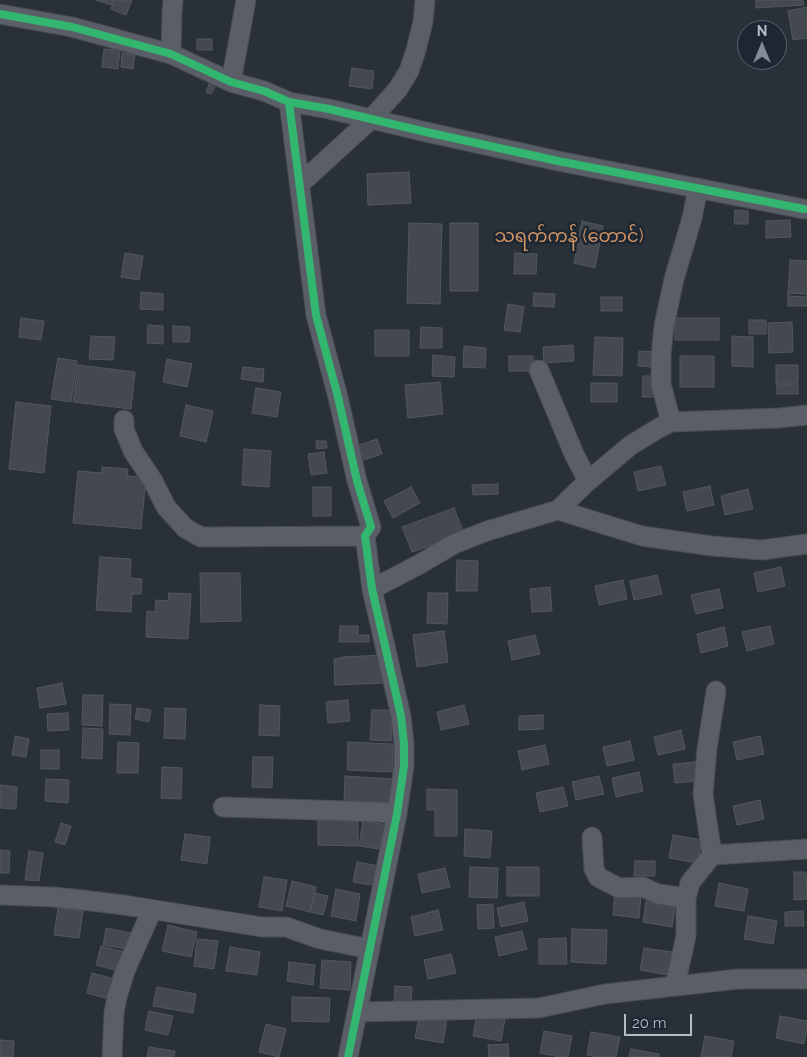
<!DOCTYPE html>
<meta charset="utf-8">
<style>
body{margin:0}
#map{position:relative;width:807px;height:1057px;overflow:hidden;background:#2a3038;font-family:Raleway,sans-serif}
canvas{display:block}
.north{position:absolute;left:737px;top:20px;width:50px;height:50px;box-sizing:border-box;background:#1d2633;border:1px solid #59626f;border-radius:50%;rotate:0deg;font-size:14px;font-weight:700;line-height:20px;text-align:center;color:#b4bcc9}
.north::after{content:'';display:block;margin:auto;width:18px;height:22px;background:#848b96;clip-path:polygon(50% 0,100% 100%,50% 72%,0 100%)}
.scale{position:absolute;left:624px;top:1014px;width:68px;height:22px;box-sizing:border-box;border:2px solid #b4bcc9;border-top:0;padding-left:6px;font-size:15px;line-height:18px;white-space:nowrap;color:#b4bcc9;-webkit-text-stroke:4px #1d2633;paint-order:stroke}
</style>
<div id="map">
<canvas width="807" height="1057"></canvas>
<div class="north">N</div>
<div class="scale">20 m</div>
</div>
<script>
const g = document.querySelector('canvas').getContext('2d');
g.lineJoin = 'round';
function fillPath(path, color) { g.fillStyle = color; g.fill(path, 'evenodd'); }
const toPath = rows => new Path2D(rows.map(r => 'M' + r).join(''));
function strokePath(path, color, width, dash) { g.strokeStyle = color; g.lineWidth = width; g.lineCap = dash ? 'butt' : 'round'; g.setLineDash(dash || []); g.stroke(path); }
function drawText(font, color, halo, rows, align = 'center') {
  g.font = font + ' Raleway,"Noto Sans Myanmar",sans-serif'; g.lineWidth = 5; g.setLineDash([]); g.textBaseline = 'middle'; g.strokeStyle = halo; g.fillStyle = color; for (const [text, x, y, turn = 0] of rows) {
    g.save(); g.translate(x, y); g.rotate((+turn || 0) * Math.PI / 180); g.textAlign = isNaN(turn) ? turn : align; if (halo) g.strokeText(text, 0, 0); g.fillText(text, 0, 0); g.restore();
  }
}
const building = toPath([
 [96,0,113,0,111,5,96,0],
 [114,0,132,0,126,15,111,9,114,0],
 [756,0,803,0,804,5,756,8,756,0],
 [807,7,807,38,793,40,788,11,807,7],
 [197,39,212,39,212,50,197,50,197,39],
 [104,49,120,50,118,69,102,67,104,49],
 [122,53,135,55,133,69,121,67,122,53],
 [352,68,374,71,372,89,349,86,352,68],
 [209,84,215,87,211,94,206,92,209,84],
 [409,172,411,203,368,205,367,174,409,172],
 [735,210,748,211,748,224,734,224,735,210],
 [790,220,791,237,766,238,766,221,790,220],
 [582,221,603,226,595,268,574,263,582,221],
 [409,223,442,224,440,304,407,303,409,223],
 [450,223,478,223,478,291,450,291,450,223],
 [125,253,143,256,139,280,121,277,125,253],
 [515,253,537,254,536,274,514,274,515,253],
 [790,260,807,261,807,297,788,296,790,260],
 [141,292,163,294,163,310,140,309,141,292],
 [534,293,555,294,554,307,533,306,534,293],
 [788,293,807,294,807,306,788,306,788,293],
 [601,297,622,297,622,311,601,311,601,297],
 [508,304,524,307,520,332,504,330,508,304],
 [21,318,44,321,41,340,19,337,21,318],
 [675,318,719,318,719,340,675,340,675,318],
 [749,320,766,320,766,334,749,334,749,320],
 [792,322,793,352,769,353,768,323,792,322],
 [148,325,163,326,163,344,147,343,148,325],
 [173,326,190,327,189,342,173,342,173,326],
 [421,327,442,328,442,348,420,348,421,327],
 [375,330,409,330,409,356,375,356,375,330],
 [91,336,115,337,113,360,89,359,91,336],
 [732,336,753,337,753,367,732,366,732,336],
 [595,337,623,338,622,376,593,375,595,337],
 [573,345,574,361,544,363,543,347,573,345],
 [464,346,486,348,485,368,463,367,464,346],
 [639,351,656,352,655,367,638,366,639,351],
 [433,355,455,357,454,377,432,376,433,355],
 [509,356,533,356,533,371,509,371,509,356],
 [680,356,714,356,714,387,680,387,680,356],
 [58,358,77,361,71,402,51,399,58,358],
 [167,359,192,364,187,387,163,382,167,359],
 [78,365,135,372,131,409,73,402,78,365],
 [776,365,798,365,798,383,776,383,776,365],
 [243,367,264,369,263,382,241,379,243,367],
 [643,376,660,376,659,397,642,397,643,376],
 [440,382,443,414,408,418,405,385,440,382],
 [591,383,617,383,617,402,591,402,591,383],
 [777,384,798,384,798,394,777,394,777,384],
 [256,388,281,392,277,417,252,413,256,388],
 [16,402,51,406,44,473,9,469,16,402],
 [186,405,213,411,206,442,180,436,186,405],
 [377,439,382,454,364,460,359,445,377,439],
 [316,441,326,441,327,448,317,449,316,441],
 [244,449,271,451,269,487,242,485,244,449],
 [324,452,327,473,311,475,308,454,324,452],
 [661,466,666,485,638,491,634,472,661,466],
 [102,467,128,469,127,476,146,477,141,529,73,523,78,471,102,473,102,467],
 [498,484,498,494,473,495,472,485,498,484],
 [710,486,714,505,687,511,683,492,710,486],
 [313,487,331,487,331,516,313,516,313,487],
 [411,487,420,503,393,518,384,501,411,487],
 [748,489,753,509,725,515,721,496,748,489],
 [454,508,464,534,412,552,402,527,454,508],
 [100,557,131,559,130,578,142,579,141,594,132,594,131,612,96,610,100,557],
 [457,560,478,561,477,591,456,591,457,560],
 [781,567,785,586,758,592,754,573,781,567],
 [200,573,240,573,241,621,201,622,200,573],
 [657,575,662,594,634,600,630,581,657,575],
 [623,580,627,599,599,605,595,586,623,580],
 [550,587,552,611,532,612,530,589,550,587],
 [719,589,723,608,696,614,691,595,719,589],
 [169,593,191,594,188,639,146,637,147,611,155,612,156,600,168,601,169,593],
 [428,593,448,593,447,624,427,623,428,593],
 [340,626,358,626,358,635,369,635,369,642,339,642,340,626],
 [770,626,774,644,747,651,742,632,770,626],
 [724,627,728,646,701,653,697,634,724,627],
 [444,631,448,662,417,667,413,635,444,631],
 [535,635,540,654,512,660,508,641,535,635],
 [384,655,385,683,335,685,334,659,342,658,342,657,384,655],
 [62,683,66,704,40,708,37,688,62,683],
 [83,695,103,695,102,726,82,725,83,695],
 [348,700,350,721,328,723,326,702,348,700],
 [110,704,131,705,130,735,109,734,110,704],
 [260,705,280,706,279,736,259,735,260,705],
 [464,705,469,724,441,730,437,712,464,705],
 [137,708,151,710,149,722,135,719,137,708],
 [165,708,186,709,185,739,164,738,165,708],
 [372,710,392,710,391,741,370,740,372,710],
 [68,713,69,730,48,731,47,714,68,713],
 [543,715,543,729,519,730,519,716,543,715],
 [83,728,103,729,102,759,82,758,83,728],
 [681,730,685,749,658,755,654,737,681,730],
 [15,736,29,739,26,757,12,755,15,736],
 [760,736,764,754,737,760,733,742,760,736],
 [630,741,634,760,607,766,603,747,630,741],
 [118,742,139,743,138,773,117,773,118,742],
 [348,742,393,744,392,772,347,770,348,742],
 [545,745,549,764,522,770,518,751,545,745],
 [41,750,59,750,59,769,41,769,41,750],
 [253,757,273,757,272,788,252,787,253,757],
 [695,762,697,781,675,783,673,764,695,762],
 [162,767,182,768,181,799,161,798,162,767],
 [639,772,643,791,616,797,612,778,639,772],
 [345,776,392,779,390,806,344,803,345,776],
 [599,776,604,794,576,800,572,782,599,776],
 [46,779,69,780,68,803,45,801,46,779],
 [0,785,17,787,16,809,0,808,0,785],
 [563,787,568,806,540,812,536,793,563,787],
 [427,789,457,790,457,836,435,836,435,810,427,810,427,789],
 [760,800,764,819,737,825,733,806,760,800],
 [318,820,358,821,358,846,318,845,318,820],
 [363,821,388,825,385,850,359,846,363,821],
 [61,823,71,826,65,845,55,842,61,823],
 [465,829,492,831,490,858,464,856,465,829],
 [185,834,210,837,207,864,181,860,185,834],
 [673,835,702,840,697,863,669,858,673,835],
 [0,850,10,851,9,873,0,873,0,850],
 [29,851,43,853,39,881,25,880,29,851],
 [635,861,655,861,655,876,634,876,635,861],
 [357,862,380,866,377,886,353,882,357,862],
 [470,867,498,868,497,898,469,897,470,867],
 [507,867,539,867,539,896,507,896,507,867],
 [445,868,450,887,422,893,418,874,445,868],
 [794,872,806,872,807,899,794,900,794,872],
 [264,877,287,880,282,911,259,907,264,877],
 [292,881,316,887,310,912,286,906,292,881],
 [719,883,748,889,744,911,715,906,719,883],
 [336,889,360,894,356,921,331,916,336,889],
 [615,892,641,895,639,918,613,915,615,892],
 [315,893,328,896,323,915,310,912,315,893],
 [647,896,676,901,672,927,643,922,647,896],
 [524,902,528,921,501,927,497,908,524,902],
 [493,904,494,928,478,929,477,905,493,904],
 [58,908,83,911,79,938,54,935,58,908],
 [438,910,443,930,415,936,411,917,438,910],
 [803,911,804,926,785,926,785,912,803,911],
 [748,916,777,921,773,944,744,939,748,916],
 [168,925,197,932,191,957,162,951,168,925],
 [106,928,131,933,128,949,103,945,106,928],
 [572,929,607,930,606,964,571,962,572,929],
 [522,931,527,949,499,956,495,937,522,931],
 [566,938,567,964,539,964,539,939,566,938],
 [197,939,218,941,214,969,194,966,197,939],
 [101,946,128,953,122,972,96,965,101,946],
 [230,947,260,952,257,975,226,971,230,947],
 [644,948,672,952,668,975,640,970,644,948],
 [451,954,456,973,428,979,424,960,451,954],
 [322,960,351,962,350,990,320,988,322,960],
 [289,962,315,965,313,985,287,981,289,962],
 [92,973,114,979,108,999,87,993,92,973],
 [395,986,412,987,411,1005,394,1005,395,986],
 [157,987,196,994,193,1013,153,1006,157,987],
 [292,997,330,998,329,1022,292,1021,292,997],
 [149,1011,173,1016,168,1035,145,1030,149,1011],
 [477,1013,505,1019,501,1041,473,1036,477,1013],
 [419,1015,447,1020,443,1043,415,1038,419,1015],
 [780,1016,807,1021,807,1028,804,1044,776,1038,780,1016],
 [266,1024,286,1029,279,1057,259,1052,266,1024],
 [544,1031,572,1036,568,1057,559,1057,540,1053,544,1031],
 [591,1032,620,1037,616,1057,598,1057,587,1055,591,1032],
 [705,1036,734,1041,731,1057,701,1057,705,1036],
 [0,1040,14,1041,13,1057,0,1057,0,1040],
 [508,1044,509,1057,489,1057,488,1045,508,1044],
 [149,1047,175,1051,174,1057,147,1057,149,1047],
 [631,1049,659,1054,659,1057,629,1057,631,1049]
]);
fillPath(building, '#444950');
strokePath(building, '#52575f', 1);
const street = toPath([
 [0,14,72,27,171,54,231,82,264,91,289,102,316,315,338,397,357,481,371,527,365,536,372,589,401,716,404,744,404,766,397,814,348,1057],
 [171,54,172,13,173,0],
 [231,82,246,0],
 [289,102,329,109,426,132,558,161,804,209],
 [300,184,371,119,398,89,409,71,416,50,423,22,425,0],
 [539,370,574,454,588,481],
 [124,420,124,429,133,451,153,481,166,507,185,528,201,537,365,536],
 [671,422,661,384,661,355,664,326,674,279,692,218,698,188],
 [558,510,642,536,712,546,762,550,807,544],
 [372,589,420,564,454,544,487,531,558,510,588,481,631,445,659,428,671,422,779,418,807,415],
 [223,807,379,812,397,814],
 [592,837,594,869,598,877,619,888,643,887,658,894,686,898],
 [712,855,807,849],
 [0,895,53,897,83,900,124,905,262,927,286,927,320,939,370,949],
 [675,986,686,936,686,898,690,883,712,855,703,794,707,749,716,691],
 [357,1012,539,1008,605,994,738,979,807,979],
 [112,1057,114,1013,117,997,125,971,152,910]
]);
strokePath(street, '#484c53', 21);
strokePath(street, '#5a5e66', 19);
strokePath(toPath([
 [0,14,72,27,171,54,231,82,264,91,289,102,316,315,338,397,357,481,371,527,365,536,372,589,401,716,404,744,404,766,397,814,348,1057],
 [289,102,329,109,426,132,558,161,804,209]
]), '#33b770', 8);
drawText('18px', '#d59563', '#1d2633', [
 ["သရက်ကန် (တောင်)",569,237]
]);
</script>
